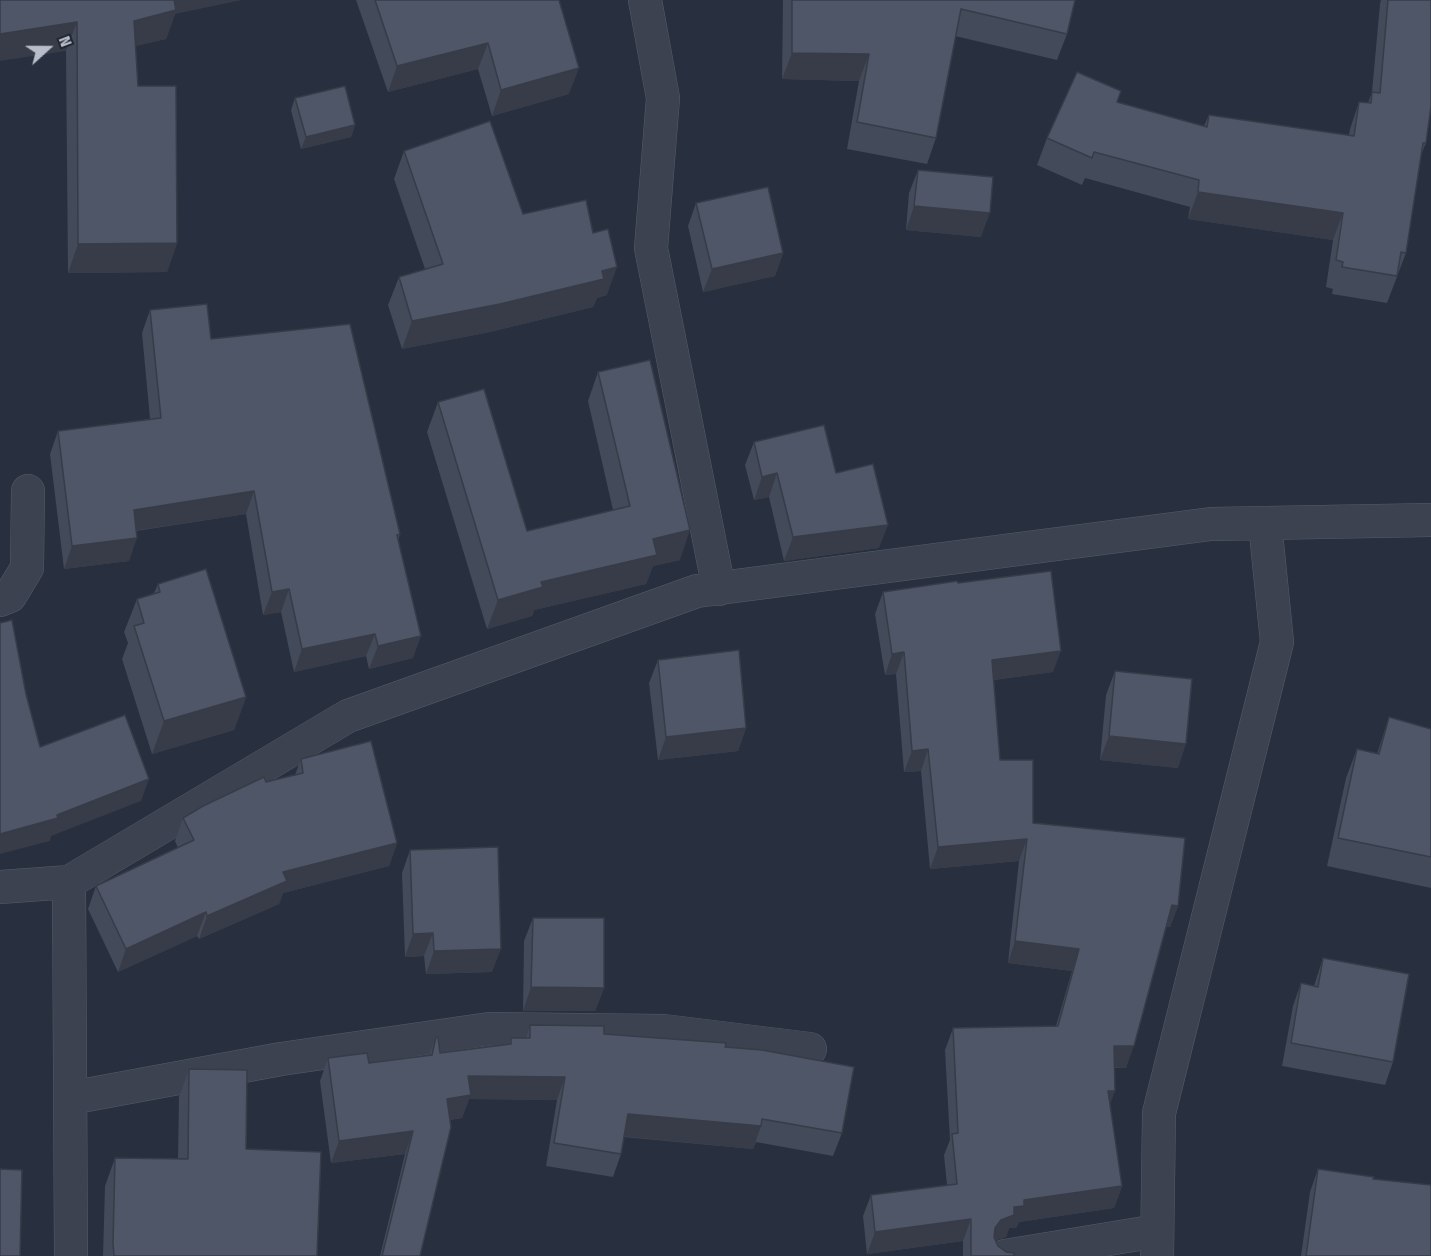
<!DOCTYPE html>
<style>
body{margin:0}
#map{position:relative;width:1431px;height:1256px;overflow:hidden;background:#282f3e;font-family:"Fira Sans Condensed",sans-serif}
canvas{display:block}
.north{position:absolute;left:18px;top:18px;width:60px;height:60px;-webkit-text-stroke:4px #202734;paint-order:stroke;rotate:69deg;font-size:16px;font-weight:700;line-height:24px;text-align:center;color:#b8bdc9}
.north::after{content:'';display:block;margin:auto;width:21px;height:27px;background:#b8bdc9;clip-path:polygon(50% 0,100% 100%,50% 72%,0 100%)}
</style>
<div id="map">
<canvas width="1431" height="1256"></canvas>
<div class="north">N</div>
</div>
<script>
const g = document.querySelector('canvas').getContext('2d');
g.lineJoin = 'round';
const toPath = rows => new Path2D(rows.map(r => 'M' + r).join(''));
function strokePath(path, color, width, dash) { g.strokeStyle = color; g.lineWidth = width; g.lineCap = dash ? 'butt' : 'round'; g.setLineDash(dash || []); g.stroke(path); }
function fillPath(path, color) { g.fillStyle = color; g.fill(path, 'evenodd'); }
const street = toPath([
 [645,0,663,98,651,248,719,589],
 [0,600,10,596,27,568,28,491],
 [69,882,71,1256],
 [0,887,69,882,348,716,697,591,1211,524,1431,520],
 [70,1098,281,1059,489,1029,664,1031,810,1049],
 [1005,1256,1157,1231],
 [1157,1256,1159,1113,1277,642,1265,523]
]);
strokePath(street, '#565d69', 34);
strokePath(street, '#3c424f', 33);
fillPath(toPath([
 [0,0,175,14,166,39,135,46,138,86,177,243,167,272,68,273,66,51],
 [356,0,559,0,569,94,492,116,478,69,388,92],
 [783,0,1075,0,1067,34,1057,60,955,36,936,138,927,164,847,149,859,81,782,79],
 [1381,0,1431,0,1426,143,1421,155,1406,253,1387,303,1332,294,1333,289,1326,287,1333,240,1188,219,1190,207,1085,178,1082,185,1037,165,1047,138,1121,91,1117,102,1204,126,1209,115,1349,135,1350,129,1359,102,1368,103,1372,92,1380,4],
 [295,98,355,125,351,137,301,149,291,110],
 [404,151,523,214,607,295,597,298,593,307,490,332,402,349,388,305,399,277,425,269,394,179],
 [918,170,981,237,906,230,909,193],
 [696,203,783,253,775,276,703,292,688,226],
 [150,310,211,339,400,534,398,540,413,658,369,669,366,656,294,672,281,612,263,615,246,514,136,531,129,561,64,569,50,454,58,431,150,419,142,333],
 [598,372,680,560,653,566,646,584,534,610,532,616,487,629,427,432,438,402,527,531,613,510,588,401],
 [754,442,836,473,879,548,784,561,769,497,754,500,745,465],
 [958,583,1053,672,994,680,1000,760,1033,823,1178,906,1170,927,1166,927,1126,1068,1114,1068,1110,1105,1122,1186,1114,1208,1019,1222,1016,1228,1009,1228,1006,1237,996,1240,998,1246,1006,1252,1014,1256,963,1256,963,1241,867,1254,863,1216,871,1195,947,1185,944,1155,950,1140,945,1050,953,1028,1056,1026,1072,971,1008,963,1019,861,930,869,921,771,904,772,896,674,885,675,875,614,883,592],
 [158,584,246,697,234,730,152,754,122,659,128,643,124,632,137,599,154,593],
 [658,660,746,728,738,751,658,760,649,683],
 [1115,671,1178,768,1100,760,1106,695],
 [1389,717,1431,729,1431,888,1327,866,1346,778,1357,749,1377,754],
 [301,759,397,843,389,866,283,893,279,904,199,939,197,936,118,972,88,909,96,886,178,848,175,841,183,818,266,782,295,775],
 [410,850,492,972,426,974,424,956,405,957,402,873],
 [533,918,604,988,595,1011,523,1011,524,941],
 [1323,958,1393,1062,1385,1085,1282,1066,1293,1006,1301,983,1314,986],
 [530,1025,725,1047,842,1133,833,1156,756,1142,753,1149,624,1137,621,1154,613,1177,546,1166,557,1100,469,1099,462,1118,450,1120,420,1256,380,1256,405,1154,331,1163,320,1081,328,1058,369,1063,429,1055,436,1037,440,1053,509,1044,511,1038,526,1038],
 [189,1069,246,1149,317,1256,103,1256,105,1186,115,1158,178,1159,179,1097],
 [1318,1169,1373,1179,1431,1256,1301,1256,1310,1192]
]), '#434a59');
fillPath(toPath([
 [167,0,242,0,175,14,166,39,123,49,134,21],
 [77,22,66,51,0,61,0,34],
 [488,43,478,69,388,92,397,66],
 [792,53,869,54,859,81,782,79],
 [579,68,569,94,492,116,501,90],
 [355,125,351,137,301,149,306,137],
 [1198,192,1343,213,1333,240,1188,219],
 [914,206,990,213,981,237,906,230],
 [177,243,167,272,68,273,78,244],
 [783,253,775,276,703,292,712,269],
 [617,267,607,295,597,298,593,307,490,332,402,349,412,321],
 [777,473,769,497,754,500,762,477],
 [254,491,246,514,125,532,134,510],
 [888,525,879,548,784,561,793,537],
 [690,530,680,560,653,566,646,584,534,610,532,616,487,629,498,600,653,539],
 [137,538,129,561,64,569,72,546],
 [289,589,281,612,263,615,272,592],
 [375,634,366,656,294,672,302,649],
 [421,636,413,658,369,669,378,646],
 [1061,651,1053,672,984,681,992,660],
 [904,652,896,674,885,675,892,654],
 [246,697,234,730,152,754,164,721],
 [746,728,738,751,658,760,666,737],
 [1109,736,1186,744,1178,768,1100,760],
 [928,749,921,771,904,772,912,751],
 [149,779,141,801,51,836,50,841,0,854,0,834,57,815],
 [1027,839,1019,861,930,869,938,847],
 [397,843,389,866,283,893,279,904,199,939,207,916,283,872],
 [1172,905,1178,906,1170,927,1164,927],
 [206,912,197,936,118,972,126,949],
 [433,933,424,956,405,957,413,934],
 [1015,941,1079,949,1072,971,1008,963],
 [501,949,492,972,426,974,434,951],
 [531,987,604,988,595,1011,523,1011],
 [1114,1046,1134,1046,1126,1068,1106,1067],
 [468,1076,565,1077,557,1100,469,1099,462,1118,438,1121,447,1099],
 [1108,1091,1115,1091,1107,1113],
 [628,1114,761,1126,753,1149,620,1136],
 [413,1131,405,1154,331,1163,339,1141],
 [1122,1186,1114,1208,1019,1222,1016,1228,1009,1228,1006,1237,994,1241,995,1228,1001,1220,1014,1207,1024,1200],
 [971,1219,963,1241,867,1254,875,1232]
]), '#373c48');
const building = toPath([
 [0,0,174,0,176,10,134,21,138,86,176,86,177,243,78,244,77,22,0,34,0,0],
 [375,0,559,0,579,68,501,90,488,43,397,66,375,0],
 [792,0,1075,0,1067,34,961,9,936,138,857,122,869,54,792,53,792,0],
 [1388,0,1431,0,1431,106,1426,143,1423,143,1406,253,1401,252,1397,276,1342,267,1343,262,1336,260,1343,213,1198,192,1199,180,1094,152,1092,158,1047,138,1077,72,1121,91,1117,102,1207,127,1209,115,1354,136,1359,102,1371,103,1372,92,1380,93,1388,0],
 [345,86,355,125,306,137,295,98,345,86],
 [490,121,523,214,586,200,593,233,608,229,617,267,602,271,604,279,500,304,412,321,399,277,443,264,404,151,490,121],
 [918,170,993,177,990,213,914,206,918,170],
 [768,187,783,253,712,269,696,203,768,187],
 [207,304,211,339,350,324,400,534,397,535,421,636,378,646,375,634,302,649,289,589,272,592,254,491,134,510,137,538,72,546,58,431,161,418,150,310,207,304],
 [650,360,690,530,653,539,657,555,541,582,543,587,498,600,438,402,484,389,527,531,630,506,598,372,650,360],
 [824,425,836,473,873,464,888,525,793,537,777,473,762,477,754,442,824,425],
 [206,569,246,697,164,721,134,626,144,623,137,599,160,592,158,584,206,569],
 [1051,571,1061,651,992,660,1000,760,1033,760,1033,823,1185,838,1178,906,1172,905,1134,1046,1114,1046,1115,1091,1108,1091,1122,1186,1024,1200,1024,1206,1014,1207,1014,1215,1001,1220,995,1228,994,1237,998,1246,1006,1252,1014,1253,1014,1256,971,1256,971,1219,875,1232,871,1195,957,1184,952,1134,958,1133,953,1028,1058,1026,1079,949,1015,941,1027,839,938,847,928,749,912,751,904,652,892,654,883,592,957,581,958,583,1051,571],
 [12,620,26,694,40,747,125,715,149,779,57,815,58,818,0,834,0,623,12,620],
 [739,650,746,728,666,737,658,660,739,650],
 [1115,671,1192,679,1186,744,1109,736,1115,671],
 [1389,717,1431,729,1431,857,1338,838,1357,749,1379,754,1389,717],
 [371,741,397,843,283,872,287,881,207,916,206,912,126,949,96,886,194,840,183,818,203,806,264,777,266,782,303,773,301,759,371,741],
 [498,847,501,949,434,951,433,933,413,934,410,850,498,847],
 [533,918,604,918,604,988,531,987,533,918],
 [1323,958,1409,974,1393,1062,1291,1043,1301,983,1318,987,1323,958],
 [530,1025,604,1026,604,1034,726,1043,725,1047,762,1050,854,1067,842,1133,762,1119,761,1126,628,1114,621,1154,554,1143,565,1077,468,1076,471,1095,447,1099,451,1127,420,1256,382,1256,413,1131,339,1141,328,1058,367,1053,369,1063,432,1055,436,1037,438,1037,440,1053,511,1044,511,1038,530,1038,530,1025],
 [189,1069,247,1070,246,1149,321,1152,317,1256,114,1256,113,1243,115,1158,188,1159,189,1069],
 [0,1169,22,1170,20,1256,0,1256,0,1169],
 [1318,1169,1374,1177,1373,1179,1431,1185,1431,1256,1306,1256,1318,1169]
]);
fillPath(building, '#4e5667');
strokePath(building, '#373c48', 1.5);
</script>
